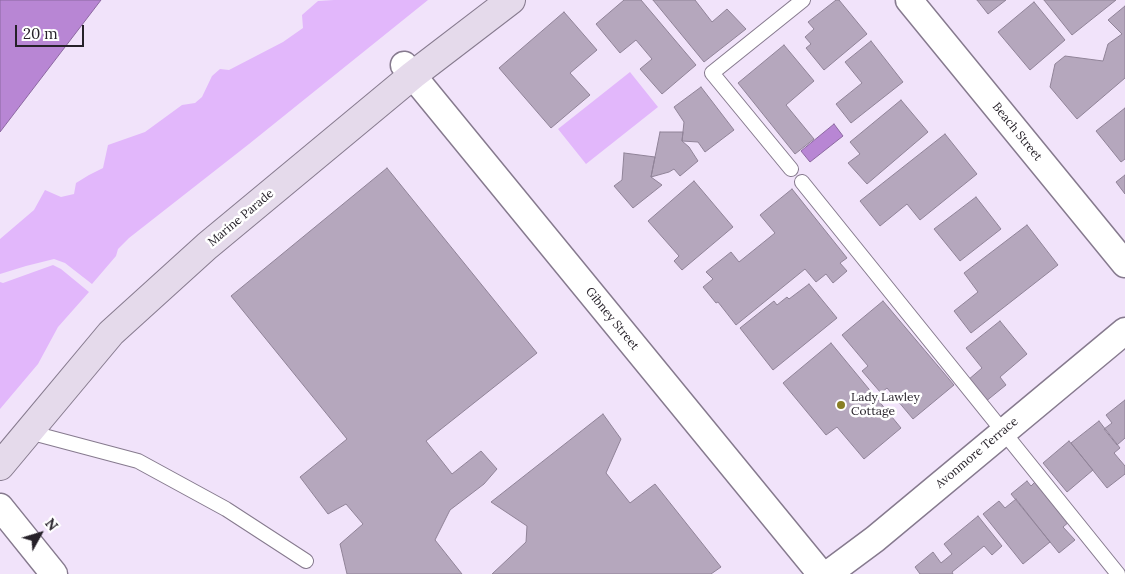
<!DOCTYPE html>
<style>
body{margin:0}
#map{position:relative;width:1125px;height:574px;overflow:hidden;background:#f1e3fa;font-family:Lora,serif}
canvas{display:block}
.north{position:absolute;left:15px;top:509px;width:50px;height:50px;-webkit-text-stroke:4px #fff;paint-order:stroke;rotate:51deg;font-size:14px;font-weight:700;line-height:20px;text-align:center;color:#262129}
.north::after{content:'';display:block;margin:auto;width:18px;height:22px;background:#262129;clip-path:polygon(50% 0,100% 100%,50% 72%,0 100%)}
.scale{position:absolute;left:15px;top:25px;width:69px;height:22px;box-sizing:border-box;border:2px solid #262129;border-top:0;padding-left:6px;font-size:15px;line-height:18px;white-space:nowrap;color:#262129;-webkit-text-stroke:4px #fff;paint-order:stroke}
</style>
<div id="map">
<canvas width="1125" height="574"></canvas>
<div class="north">N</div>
<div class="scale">20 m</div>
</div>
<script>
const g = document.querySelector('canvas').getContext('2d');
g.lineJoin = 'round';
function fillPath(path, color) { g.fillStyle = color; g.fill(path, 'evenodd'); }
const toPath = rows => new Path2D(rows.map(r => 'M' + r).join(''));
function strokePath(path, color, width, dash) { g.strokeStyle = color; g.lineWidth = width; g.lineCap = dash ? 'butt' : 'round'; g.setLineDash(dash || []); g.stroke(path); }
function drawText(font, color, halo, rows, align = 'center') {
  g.font = font + ' Lora,serif'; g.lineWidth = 5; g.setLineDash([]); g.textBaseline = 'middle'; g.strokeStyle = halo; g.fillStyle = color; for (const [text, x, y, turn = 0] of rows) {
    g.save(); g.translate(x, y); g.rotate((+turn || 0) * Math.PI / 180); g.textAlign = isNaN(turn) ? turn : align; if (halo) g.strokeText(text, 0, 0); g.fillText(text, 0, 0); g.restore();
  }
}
fillPath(toPath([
 [334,0,428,0,249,144,129,238,118,249,116,256,92,284,65,263,54,259,26,266,0,274,0,239,34,210,45,190,61,197,74,194,76,183,89,175,103,168,108,145,145,132,182,105,195,103,202,97,212,76,220,69,229,70,283,42,303,28,302,15,318,1],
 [630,72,658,107,586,164,558,129],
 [53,265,61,269,89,292,58,327,38,364,0,409,0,282,3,283]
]), '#e2b7fb');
const water = toPath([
 [0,0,101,0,0,132,0,0],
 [834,124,843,136,810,162,801,151,834,124]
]);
fillPath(water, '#b886d4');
strokePath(water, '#8c68a1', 1);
const building = toPath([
 [624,0,641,0,696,65,662,94,640,69,652,59,636,40,620,53,596,24,624,0],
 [653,0,695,0,712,22,727,9,746,29,704,62,653,0],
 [836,0,839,0,867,34,824,70,806,48,811,44,805,37,814,29,808,22,836,0],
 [977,0,1006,0,988,14,977,0],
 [1044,0,1116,0,1072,35,1044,0],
 [1034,2,1065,40,1030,70,998,32,1034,2],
 [1125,6,1125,78,1077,119,1050,87,1055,64,1065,56,1103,61,1108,44,1122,34,1108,20,1125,6],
 [564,12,597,50,570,73,590,95,551,128,499,68,564,12],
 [871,41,903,82,851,123,836,104,862,83,845,62,871,41],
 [784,45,814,81,786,105,814,139,795,154,738,83,784,45],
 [701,87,734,130,705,152,698,142,682,141,684,122,674,107,701,87],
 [901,100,928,132,867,184,848,163,860,154,850,142,901,100],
 [1125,108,1125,159,1121,162,1096,131,1125,108],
 [660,132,683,132,682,141,689,147,698,161,680,176,674,169,669,172,651,177,660,132],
 [945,134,977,174,920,220,907,204,880,226,860,201,945,134],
 [624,153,655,157,651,177,662,185,633,208,614,186,622,180,624,153],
 [387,168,537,353,426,441,452,474,481,451,497,469,484,484,450,510,435,540,462,574,347,574,340,544,363,524,346,504,328,514,300,477,347,439,231,296,387,168],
 [1125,175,1125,194,1116,182,1125,175],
 [694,181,733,227,682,270,674,261,679,256,648,221,694,181],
 [792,189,847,258,840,263,847,271,833,283,826,274,816,282,805,269,736,325,718,302,716,303,703,287,713,279,706,272,731,252,739,262,775,233,760,215,792,189],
 [976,197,1001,229,960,261,934,229,976,197],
 [1027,225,1058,265,971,333,954,311,978,292,964,273,1027,225],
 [809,284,837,318,773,370,740,328,774,301,777,305,787,297,789,299,809,284],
 [883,301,954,385,913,419,887,388,881,393,862,371,868,366,842,335,883,301],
 [1000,321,1027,354,1000,377,1006,385,985,402,968,380,982,368,966,348,1000,321],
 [831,343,901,428,864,459,837,427,826,435,783,383,831,343],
 [1125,400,1125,438,1117,445,1104,429,1112,423,1106,415,1125,400],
 [603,414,621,439,606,473,630,503,655,484,721,567,711,574,492,574,526,542,527,526,491,502,603,414],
 [1099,421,1120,448,1114,453,1125,466,1125,474,1107,488,1071,443,1099,421],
 [1069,441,1093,470,1067,492,1043,463,1069,441],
 [1027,481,1031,486,1036,481,1070,521,1063,527,1075,540,1059,553,1011,494,1027,481],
 [1016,499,1050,542,1023,564,983,514,999,501,1005,508,1016,499],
 [978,516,1002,546,992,555,984,546,952,572,953,574,920,574,915,567,933,552,941,563,952,554,944,544,978,516]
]);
fillPath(building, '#b5a7bd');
strokePath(building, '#908398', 1);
const lane = toPath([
 [791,169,712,73,803,0],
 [802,182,1118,574],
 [25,431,138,461,226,509,306,561]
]);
const street = toPath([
 [909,0,1125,264],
 [404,65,821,574],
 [0,507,54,574],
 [828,574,875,539,1125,331]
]);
const secondary = toPath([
 [0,466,111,333,207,246,413,75,511,0]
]);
strokePath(lane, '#867a8e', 16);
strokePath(street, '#867a8e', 29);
strokePath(secondary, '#867a8e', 30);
strokePath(lane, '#fff', 14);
strokePath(street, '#fff', 26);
strokePath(secondary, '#e5daeb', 28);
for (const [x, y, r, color] of [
 [841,405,5,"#897f25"]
]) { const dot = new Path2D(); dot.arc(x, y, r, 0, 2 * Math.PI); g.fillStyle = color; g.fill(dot); strokePath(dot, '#fff', 2); }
drawText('12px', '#262129', '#fff', [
 ["Beach Street",1017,132,51],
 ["Marine Parade",241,218,-40],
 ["Gibney Street",612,319,51],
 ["Avonmore Terrace",977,453,-40]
]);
drawText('12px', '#262129', '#fff', [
 ["Lady Lawley",851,398],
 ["Cottage",851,412]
], 'left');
</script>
